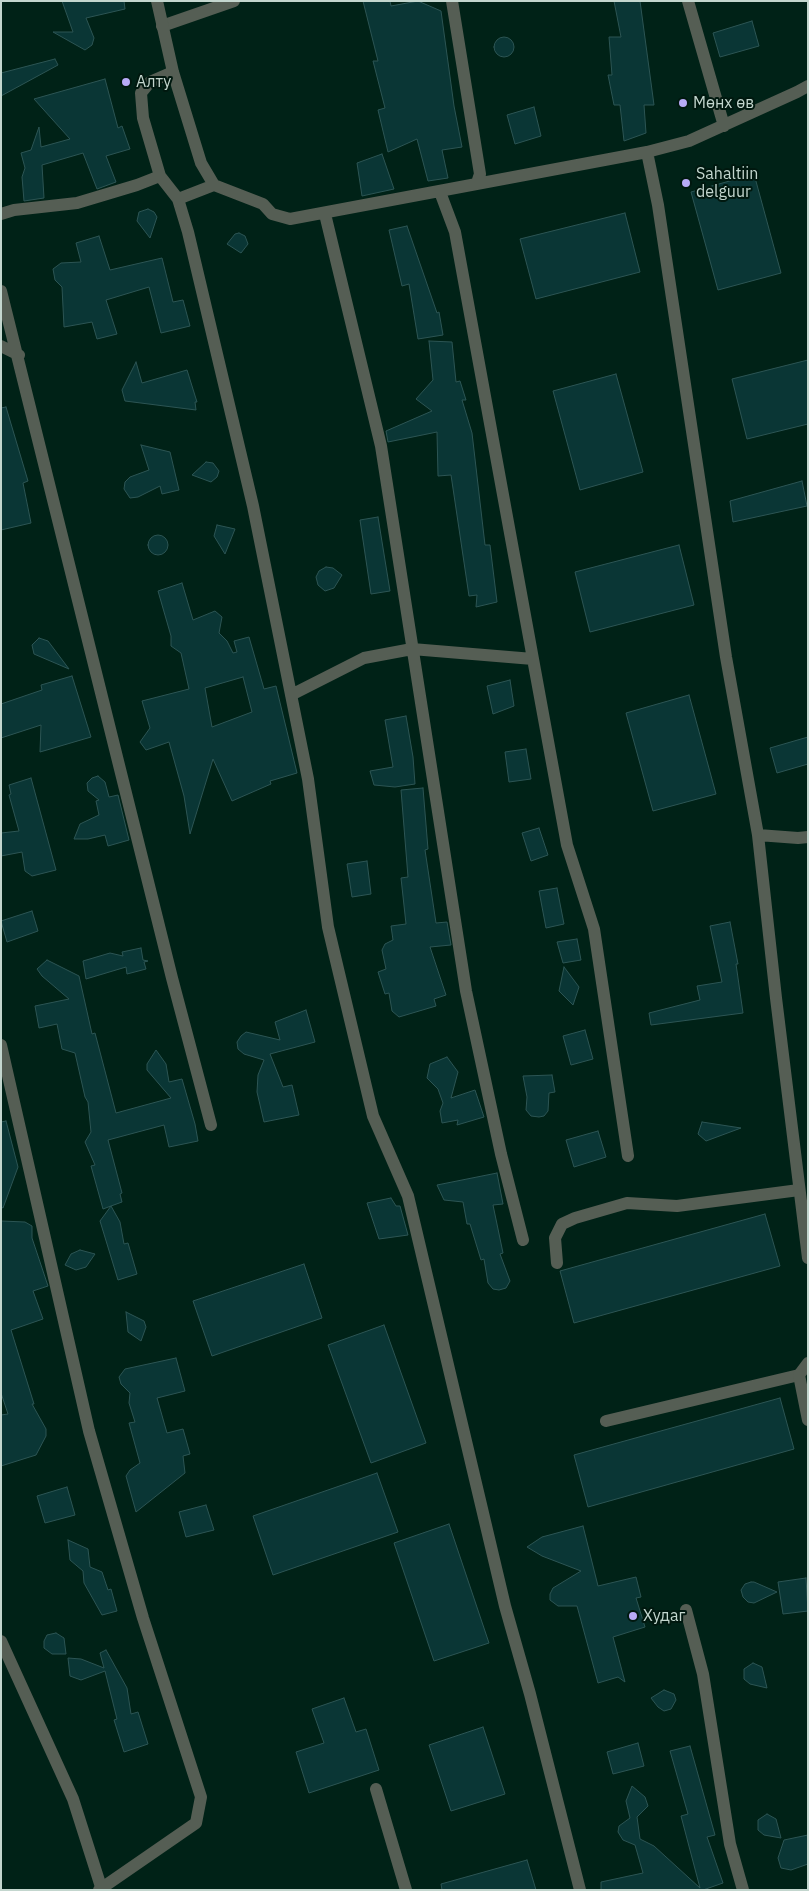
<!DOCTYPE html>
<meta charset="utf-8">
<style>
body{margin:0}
#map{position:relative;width:809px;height:1891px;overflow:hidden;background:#002217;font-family:"IBM Plex Sans",sans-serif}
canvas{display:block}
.frame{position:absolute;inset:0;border:2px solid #c3d6ce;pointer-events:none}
</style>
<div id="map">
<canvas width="809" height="1891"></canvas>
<div class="frame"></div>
</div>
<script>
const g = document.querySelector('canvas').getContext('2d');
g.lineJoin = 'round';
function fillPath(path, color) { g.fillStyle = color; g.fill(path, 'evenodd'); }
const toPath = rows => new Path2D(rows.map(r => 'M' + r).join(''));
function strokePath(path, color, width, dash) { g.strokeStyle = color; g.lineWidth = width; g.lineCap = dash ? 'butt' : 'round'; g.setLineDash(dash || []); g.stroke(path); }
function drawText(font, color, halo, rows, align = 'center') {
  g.font = font + ' "IBM Plex Sans",sans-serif'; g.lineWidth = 4; g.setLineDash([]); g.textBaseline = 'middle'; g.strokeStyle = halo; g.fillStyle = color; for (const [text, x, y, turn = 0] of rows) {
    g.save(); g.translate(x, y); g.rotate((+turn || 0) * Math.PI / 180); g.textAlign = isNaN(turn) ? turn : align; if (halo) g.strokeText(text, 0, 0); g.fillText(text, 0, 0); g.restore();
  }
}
const building = toPath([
 [62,1,124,1,125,9,86,18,94,38,92,45,85,50,53,32,73,32,62,1],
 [363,1,390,1,391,6,418,1,441,11,454,106,462,147,442,150,448,178,428,181,417,139,388,152,378,110,385,108,373,61,378,61,363,1],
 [614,1,640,1,654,105,644,105,646,133,624,141,620,105,614,105,608,75,612,75,609,37,621,37,614,1],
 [752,21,759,46,720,57,713,33,752,21],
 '494 47a10 10 0 1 1 20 0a10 10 0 1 1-20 0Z',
 [55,59,58,65,1,96,1,73,55,59],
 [105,79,118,128,122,126,130,149,106,156,116,182,97,189,83,153,42,165,44,198,24,201,22,177,25,168,21,153,31,150,39,127,41,147,70,139,34,99,105,79],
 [534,107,541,136,515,144,507,115,534,107],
 [382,154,394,189,362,196,357,163,382,154],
 [754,174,781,273,718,290,691,192,754,174],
 [148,209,154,212,157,217,150,238,137,221,139,212,148,209],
 [625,213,640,272,536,299,520,239,625,213],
 [407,226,437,313,439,312,443,335,418,339,409,284,402,286,389,230,407,226],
 [239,233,245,236,248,244,241,253,227,244,235,234,239,233],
 [99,236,110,270,162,258,173,302,183,300,190,326,161,333,149,287,106,300,117,334,97,339,92,322,64,327,62,287,55,280,53,269,61,263,81,262,76,243,99,236],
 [429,341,452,342,456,382,460,381,466,400,462,400,472,433,485,545,490,545,497,602,476,607,477,595,469,596,451,475,438,476,437,432,388,442,386,431,432,411,416,399,433,380,429,341],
 [808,360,808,424,747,439,732,379,808,360],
 [136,362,142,383,187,370,197,402,195,402,196,410,125,401,122,390,136,362],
 [616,374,643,472,580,490,553,391,616,374],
 [6,407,28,481,23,483,31,523,1,530,1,408,6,407],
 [141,445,170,452,179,490,162,494,160,486,138,497,130,498,124,489,125,482,130,477,149,470,141,445],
 [206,462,213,463,219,471,217,477,211,482,192,475,206,462],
 [802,481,807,506,733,522,730,501,802,481],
 [378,517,390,591,371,594,360,520,378,517],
 [217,525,235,529,225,554,214,536,217,525],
 '148 545a10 10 0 1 1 20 0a10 10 0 1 1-20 0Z',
 [679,545,694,605,590,632,575,572,679,545],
 [326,567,333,568,342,575,334,588,325,591,318,585,316,577,319,571,326,567],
 [182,583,193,620,215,611,222,617,219,633,227,641,233,653,237,652,234,641,249,637,264,689,276,686,297,773,270,781,271,784,232,801,213,759,190,834,184,796,169,742,146,750,140,742,150,728,142,701,189,689,181,653,171,646,171,636,158,591,182,583],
 [243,677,252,712,212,727,205,688,243,677],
 [39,638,48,641,69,669,34,654,32,645,39,638],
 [72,676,91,737,40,752,41,725,1,738,1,704,42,690,41,685,72,676],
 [510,680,514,706,493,714,487,686,510,680],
 [689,695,716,794,653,811,626,713,689,695],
 [406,716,413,757,415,784,395,787,374,785,370,771,393,767,385,720,406,716],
 [808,737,808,764,777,773,770,748,808,737],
 [526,749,531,779,509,782,505,752,526,749],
 [98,776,105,782,109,797,118,795,129,840,108,846,105,835,88,839,74,839,80,824,99,815,96,801,99,800,88,791,87,783,92,778,98,776],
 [31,778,56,870,32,876,25,871,22,852,1,856,1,833,19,831,9,795,11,794,9,785,31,778],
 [423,788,428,849,425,850,436,923,447,922,451,945,430,947,446,995,434,999,436,1006,399,1017,392,1011,389,993,385,994,378,972,386,969,382,950,385,944,393,940,391,926,406,924,401,878,408,877,401,790,423,788],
 [539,828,548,855,531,861,522,833,539,828],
 [367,861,371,894,352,897,347,864,367,861],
 [557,888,564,924,546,928,539,891,557,888],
 [32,911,38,931,7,942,1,921,32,911],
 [730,922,738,964,736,964,743,1013,651,1025,649,1013,700,1000,697,986,722,982,710,926,730,922],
 [577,939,581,960,563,963,557,942,577,939],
 [141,948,143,960,148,961,144,962,146,969,127,974,126,967,86,979,83,961,110,953,123,956,122,952,141,948],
 [47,960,79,976,92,1034,95,1033,116,1113,171,1098,147,1070,147,1064,156,1050,166,1064,169,1082,182,1079,195,1124,198,1141,169,1147,164,1125,108,1140,122,1193,120,1194,122,1202,111,1206,120,1222,124,1244,128,1243,137,1274,118,1280,100,1221,111,1206,103,1209,91,1166,95,1165,85,1142,91,1132,88,1102,85,1097,75,1053,62,1049,57,1024,39,1028,35,1006,69,999,42,976,37,969,47,960],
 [564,967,579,987,573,1005,559,991,564,967],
 [306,1010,315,1042,270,1054,283,1087,292,1085,299,1115,264,1122,257,1092,258,1075,264,1060,244,1054,238,1049,237,1042,241,1036,246,1032,280,1040,275,1022,306,1010],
 [585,1030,593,1059,571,1065,563,1036,585,1030],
 [447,1057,458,1072,451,1098,475,1090,484,1117,457,1125,458,1120,442,1123,440,1111,443,1103,438,1089,427,1078,430,1064,447,1057],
 [552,1075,555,1092,549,1093,548,1111,544,1116,539,1117,531,1116,526,1110,527,1097,523,1076,552,1075],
 [6,1121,18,1167,3,1208,1,1207,1,1122,6,1121],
 [702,1122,741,1128,706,1141,698,1134,702,1122],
 [598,1131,606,1157,574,1167,566,1140,598,1131],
 [497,1173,503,1204,493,1205,503,1253,500,1254,510,1281,506,1288,499,1290,493,1289,488,1283,484,1259,481,1260,470,1224,467,1224,463,1202,444,1200,437,1185,497,1173],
 [391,1198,396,1206,400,1206,408,1235,379,1239,367,1203,391,1198],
 [765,1214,780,1266,574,1323,560,1271,765,1214],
 [1,1221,25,1222,32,1226,32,1238,48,1286,33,1291,43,1319,11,1330,34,1404,32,1404,46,1429,46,1436,36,1455,1,1466,1,1415,8,1414,1,1393,1,1221],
 [80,1250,95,1254,86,1267,76,1270,65,1265,71,1254,80,1250],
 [304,1264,322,1318,212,1356,193,1301,304,1264],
 [126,1312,144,1321,146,1327,141,1341,128,1332,126,1312],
 [384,1325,426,1443,371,1463,328,1345,384,1325],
 [176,1358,185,1391,157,1398,167,1433,183,1429,190,1454,183,1456,185,1473,136,1512,126,1476,130,1470,140,1463,129,1423,135,1422,129,1403,130,1393,121,1384,119,1377,125,1369,176,1358],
 [780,1398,794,1449,588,1507,574,1455,780,1398],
 [377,1473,398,1532,273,1575,253,1516,377,1473],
 [67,1487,75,1515,45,1523,37,1496,67,1487],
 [206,1505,214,1530,186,1537,179,1512,206,1505],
 [449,1524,489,1643,434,1661,394,1543,449,1524],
 [583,1526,598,1586,636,1577,641,1597,636,1598,645,1627,613,1637,625,1682,618,1677,598,1683,577,1606,558,1606,550,1600,550,1594,553,1588,581,1571,542,1556,527,1547,542,1537,583,1526],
 [68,1540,88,1549,90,1567,102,1572,108,1590,111,1589,117,1611,102,1615,84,1583,83,1571,70,1560,68,1540],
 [806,1578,808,1611,783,1614,778,1582,806,1578],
 [751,1582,754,1582,777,1592,754,1603,748,1602,743,1597,741,1590,745,1584,751,1582],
 [56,1633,64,1638,66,1654,52,1654,44,1648,44,1641,47,1635,56,1633],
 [106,1650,127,1688,131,1714,138,1712,148,1744,124,1752,114,1720,117,1719,105,1671,81,1680,70,1676,68,1658,81,1659,104,1668,100,1653,106,1650],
 [753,1663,762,1667,767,1688,750,1684,744,1679,744,1669,753,1663],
 [664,1690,674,1694,676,1700,671,1709,664,1711,658,1707,651,1698,664,1690],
 [344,1698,356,1732,366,1729,379,1770,309,1793,296,1752,324,1743,312,1709,344,1698],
 [483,1727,505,1794,451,1811,429,1745,483,1727],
 [638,1743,644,1766,613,1774,607,1752,638,1743],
 [690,1746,715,1835,707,1837,723,1883,703,1890,601,1890,601,1882,643,1873,635,1845,623,1840,618,1832,619,1826,630,1818,626,1801,632,1786,645,1797,648,1806,637,1817,640,1839,654,1846,700,1888,681,1816,688,1814,670,1751,690,1746],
 [767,1814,776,1819,781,1838,764,1835,758,1830,758,1820,767,1814],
 [808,1835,808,1864,791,1870,781,1868,778,1858,784,1840,808,1835],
 [527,1860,536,1890,442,1890,441,1884,527,1860]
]);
fillPath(building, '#0a3635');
strokePath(building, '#2c5554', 1);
strokePath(toPath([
 [162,26,234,1],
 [557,1263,555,1238,562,1224,575,1218,627,1203,677,1206,799,1190],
 [606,1421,799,1375],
 [376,1789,406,1890]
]), '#555e54', 12);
strokePath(toPath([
 [157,1,173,72,201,163,214,185,263,204,272,214,290,219,647,152,689,141,797,92,808,86],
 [452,1,480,174,477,183],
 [688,1,724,126],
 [173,72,150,82,141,93,143,118,160,176,178,199,188,232,253,506,308,779,328,927,373,1116,408,1196,505,1606,530,1694,580,1890],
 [647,152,658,205,726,657,758,835,776,998,808,1258],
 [440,192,455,232,567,845,594,929,628,1156],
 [178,199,214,185],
 [1,214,14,210,77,203,137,185,160,176],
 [325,214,381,446,466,991,501,1154,523,1240],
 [1,291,172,978,211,1125],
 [1,346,19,355],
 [291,695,364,658,412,649,533,659],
 [758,835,798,838,808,837],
 [1,1045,89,1431,143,1618,201,1797,196,1823,99,1890],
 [808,1363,799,1375,808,1420],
 [686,1610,703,1674,730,1844,743,1890],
 [1,1641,73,1799,102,1890]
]), '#555e54', 12);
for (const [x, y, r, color] of [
 [126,82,5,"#b8abf7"],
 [683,103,5,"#b8abf7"],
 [686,183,5,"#b8abf7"],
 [633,1616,5,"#b8abf7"]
]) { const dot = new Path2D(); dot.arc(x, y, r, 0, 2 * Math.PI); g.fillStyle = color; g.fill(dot); strokePath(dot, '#00180f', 2); }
drawText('16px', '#c3d6ce', '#00180f', [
 ["Алту",136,82],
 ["Мөнх өв",693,103],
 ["Sahaltiin",696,174],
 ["delguur",696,192],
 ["Худаг",643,1616]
], 'left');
</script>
